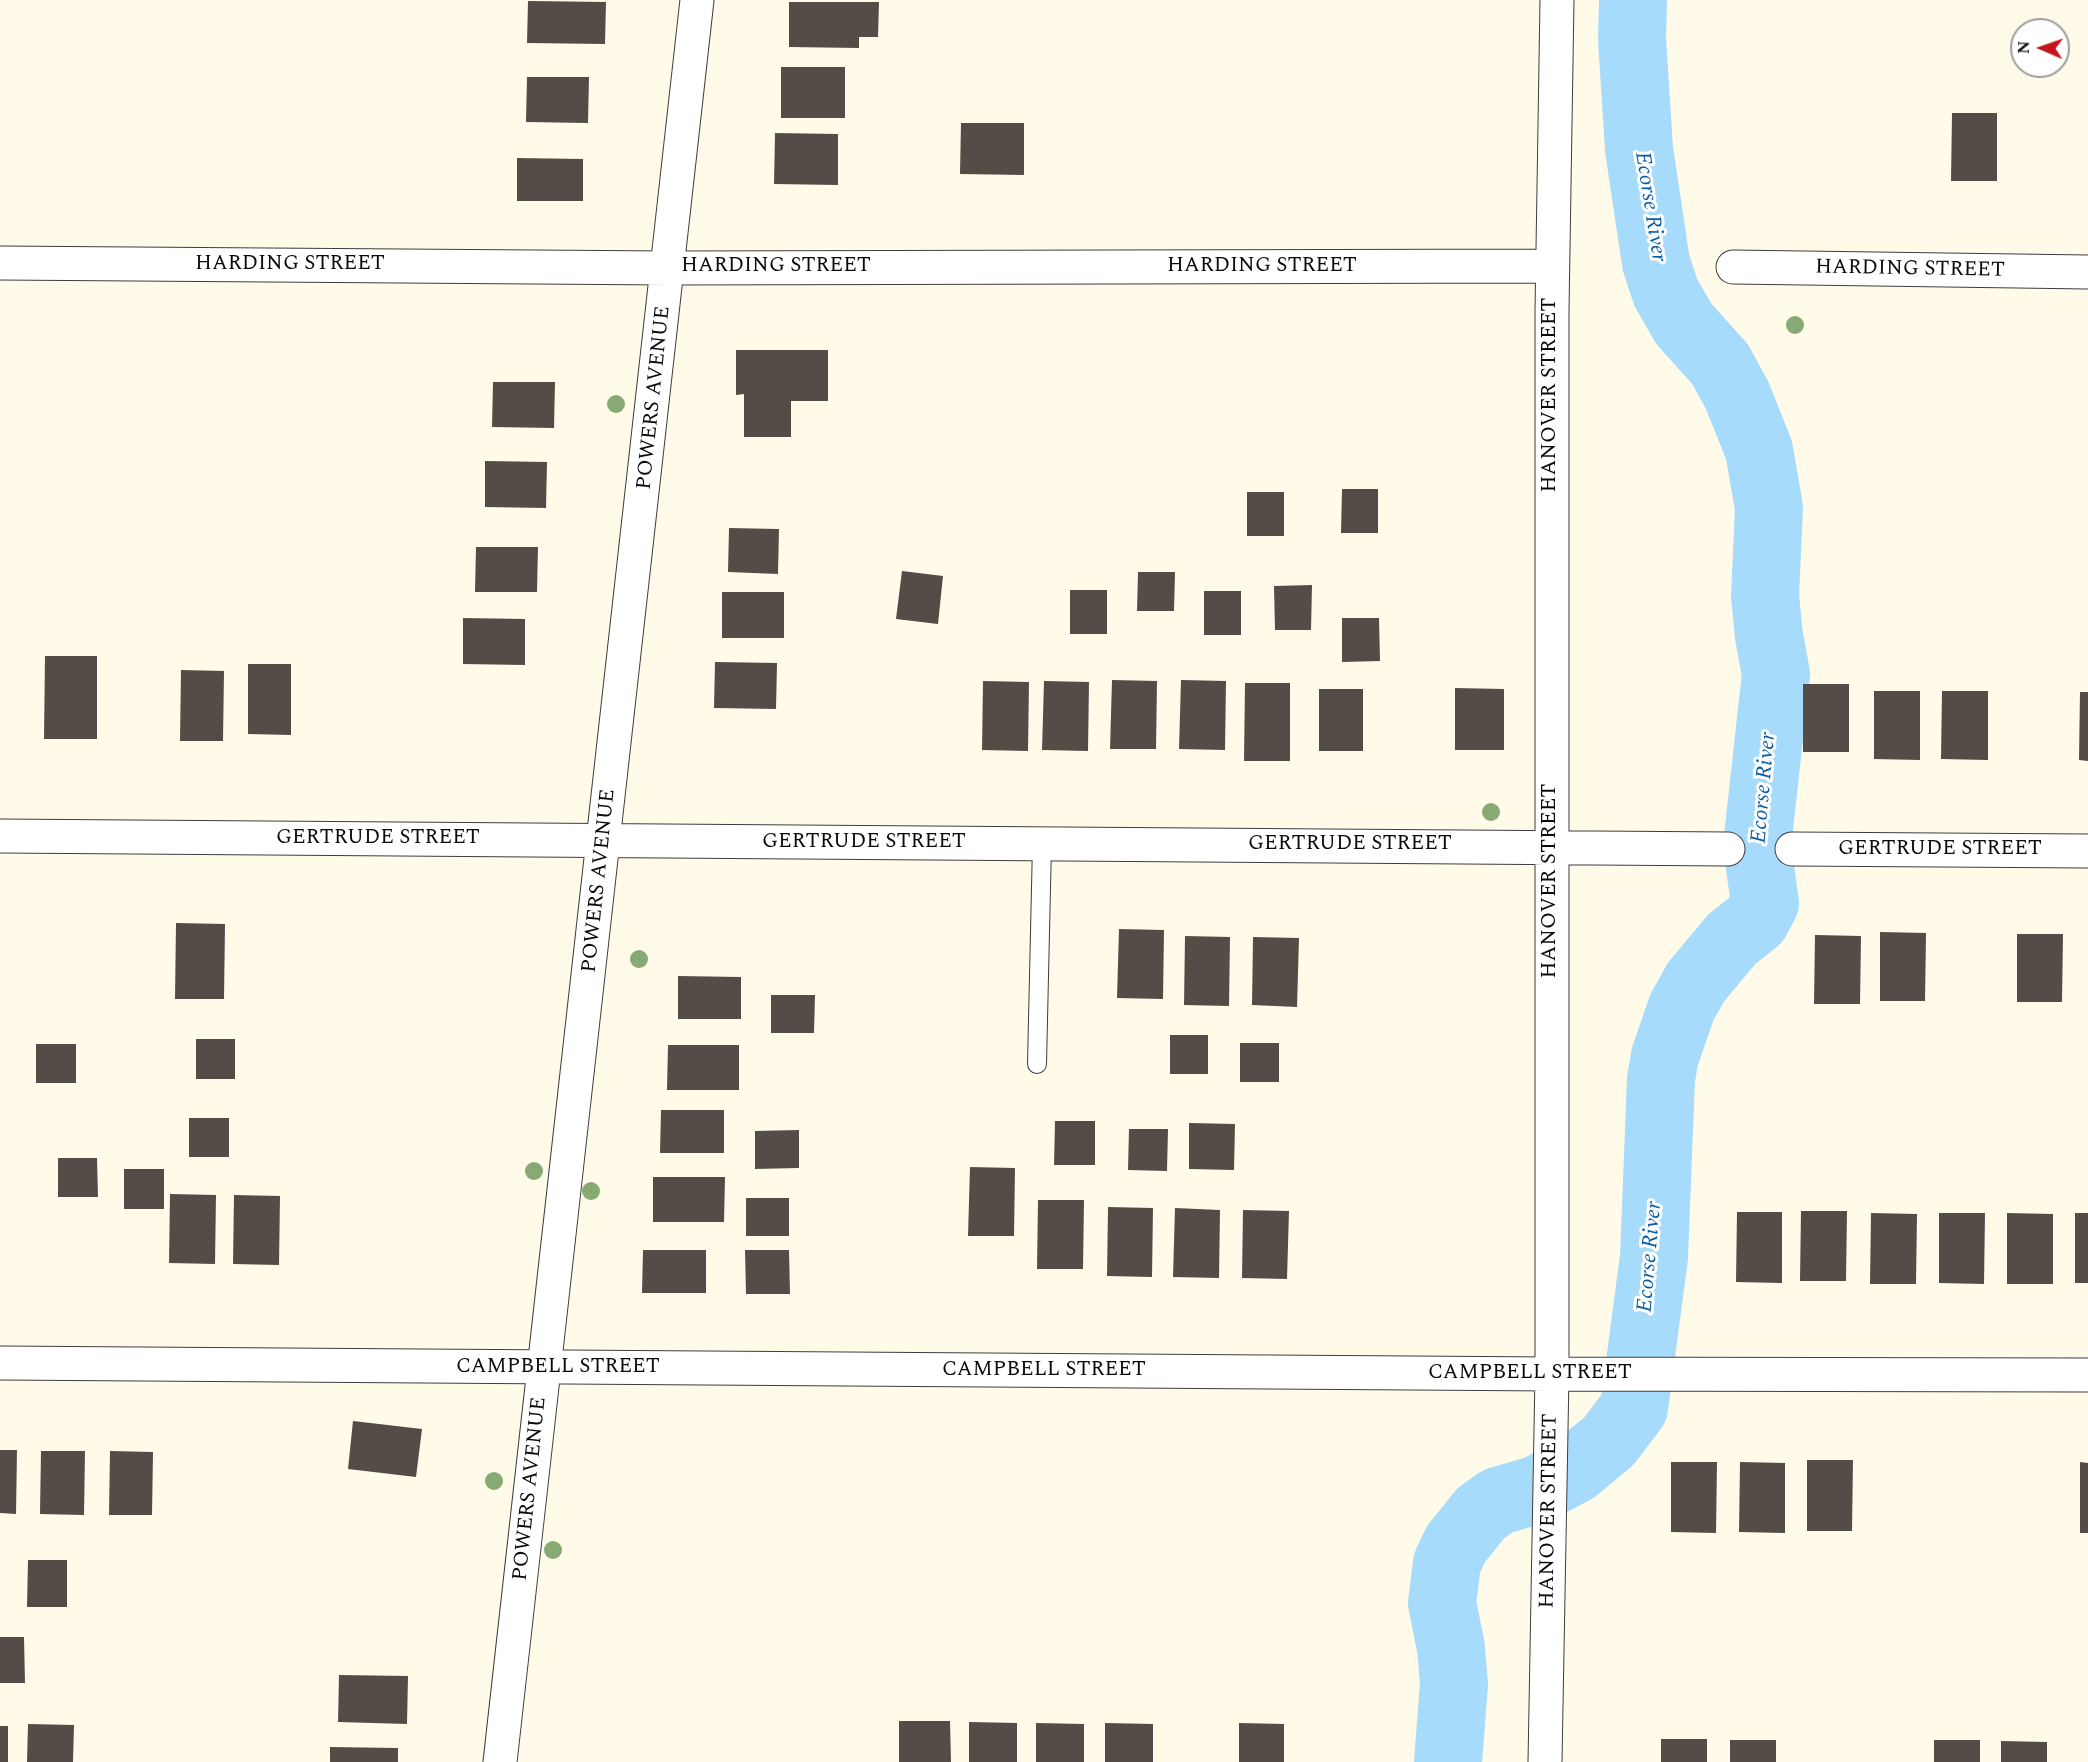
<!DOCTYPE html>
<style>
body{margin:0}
#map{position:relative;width:2088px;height:1762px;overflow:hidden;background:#fffbe8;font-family:Spectral,serif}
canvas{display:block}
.north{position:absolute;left:2010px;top:18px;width:60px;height:60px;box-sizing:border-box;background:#fff;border:2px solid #9d9d9d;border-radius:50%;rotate:272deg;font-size:16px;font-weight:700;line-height:24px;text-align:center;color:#0a0a0a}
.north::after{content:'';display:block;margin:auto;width:21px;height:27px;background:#c6161c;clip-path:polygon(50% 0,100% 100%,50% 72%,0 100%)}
</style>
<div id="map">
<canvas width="2088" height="1762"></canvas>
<div class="north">N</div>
</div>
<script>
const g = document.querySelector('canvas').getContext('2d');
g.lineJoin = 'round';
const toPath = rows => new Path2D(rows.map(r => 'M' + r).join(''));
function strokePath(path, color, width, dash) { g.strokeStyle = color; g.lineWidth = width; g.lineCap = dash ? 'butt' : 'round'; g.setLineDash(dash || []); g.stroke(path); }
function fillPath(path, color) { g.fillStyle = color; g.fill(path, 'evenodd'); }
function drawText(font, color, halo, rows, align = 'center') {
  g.font = font + ' Spectral,serif'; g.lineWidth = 6; g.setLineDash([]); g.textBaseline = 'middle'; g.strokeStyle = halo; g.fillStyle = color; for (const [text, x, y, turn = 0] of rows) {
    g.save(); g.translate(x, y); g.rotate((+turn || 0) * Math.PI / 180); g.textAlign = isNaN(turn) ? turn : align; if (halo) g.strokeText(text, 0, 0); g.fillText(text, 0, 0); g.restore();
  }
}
strokePath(toPath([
 [1448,1762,1454,1684,1451,1648,1442,1603,1447,1563,1456,1544,1481,1513,1498,1501,1536,1490,1574,1470,1609,1441,1634,1408,1654,1257,1661,1079,1665,1056,1682,1007,1696,982,1732,939,1756,920,1765,903,1757,846,1776,674,1769,636,1765,596,1769,508,1759,450,1737,395,1720,364,1684,324,1666,293,1656,263,1639,149,1632,39,1633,0]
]), '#a7dbfc', 68);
fillPath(toPath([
 [528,1,606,2,605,44,527,43],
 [789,2,879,2,878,37,859,37,859,48,789,47],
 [781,67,845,67,845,118,781,118],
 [527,77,589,77,588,123,526,122],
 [1952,113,1997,113,1997,181,1951,181],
 [961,123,1024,123,1024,175,960,174],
 [775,133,838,134,838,185,774,184],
 [517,158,583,159,583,201,517,201],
 [736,350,828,350,828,401,791,401,791,437,744,437,744,394,736,395],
 [493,382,555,382,554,428,492,427],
 [485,461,547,462,546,508,485,507],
 [1342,489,1378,489,1378,533,1341,533],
 [1247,492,1284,492,1284,536,1247,536],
 [729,528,779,529,778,574,728,572],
 [476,547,538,547,537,592,475,592],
 [902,571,943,576,938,624,896,619],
 [1138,572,1175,572,1174,611,1137,611],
 [1312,585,1311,630,1275,630,1274,586],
 [1070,590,1107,590,1107,634,1070,634],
 [1204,591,1241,591,1241,635,1204,635],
 [722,592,784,592,784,638,722,638],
 [463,618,525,619,525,665,463,664],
 [1342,618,1379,618,1380,661,1342,662],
 [45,656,97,656,97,739,44,739],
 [715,662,777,663,776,709,714,708],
 [248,664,291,664,291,735,248,734],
 [181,670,224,671,223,741,180,741],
 [1112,680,1157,681,1156,749,1110,749],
 [1181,680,1226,681,1225,750,1179,749],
 [983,681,1029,682,1028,751,982,750],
 [1044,681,1089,682,1088,751,1042,750],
 [1245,683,1290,683,1290,761,1244,761],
 [1803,684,1849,684,1849,752,1803,752],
 [1455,688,1504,689,1504,750,1455,750],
 [1319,689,1363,689,1363,751,1319,751],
 [1874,691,1920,691,1920,760,1874,759],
 [1942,691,1988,691,1988,760,1941,759],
 [2080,692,2088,692,2088,761,2079,760],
 [176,923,225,924,224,999,175,999],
 [1119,929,1164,930,1163,999,1117,998],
 [1880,932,1926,933,1925,1001,1880,1001],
 [2017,934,2063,934,2062,1002,2017,1002],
 [1815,935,1861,936,1860,1004,1814,1004],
 [1185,936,1230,937,1229,1006,1184,1005],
 [1253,937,1299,938,1297,1007,1252,1005],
 [678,976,741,977,741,1019,678,1019],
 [771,995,815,995,814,1033,771,1033],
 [1170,1035,1208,1035,1208,1074,1170,1074],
 [196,1039,235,1039,235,1079,196,1079],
 [1240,1043,1279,1043,1279,1082,1240,1082],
 [36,1044,76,1044,76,1083,36,1083],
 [668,1045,739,1045,739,1090,667,1090],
 [661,1110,724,1110,724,1153,660,1153],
 [189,1118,229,1118,229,1157,189,1157],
 [1055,1121,1095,1121,1095,1165,1054,1165],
 [1189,1123,1235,1124,1234,1170,1189,1169],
 [1129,1129,1168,1129,1167,1171,1128,1170],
 [799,1130,799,1168,755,1169,755,1131],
 [58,1158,97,1158,98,1197,58,1197],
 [970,1167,1015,1168,1014,1236,968,1236],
 [124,1169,164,1169,164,1209,124,1209],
 [653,1177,725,1177,724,1222,653,1222],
 [170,1194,216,1195,215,1264,169,1263],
 [234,1195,280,1196,279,1265,233,1264],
 [746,1198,789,1198,789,1236,746,1236],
 [1038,1200,1084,1200,1083,1269,1037,1269],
 [1108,1207,1153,1208,1152,1277,1107,1276],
 [1175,1208,1220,1210,1219,1278,1173,1277],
 [1243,1210,1289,1211,1287,1279,1242,1278],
 [1801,1211,1847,1211,1846,1281,1800,1281],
 [1737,1212,1782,1212,1782,1283,1736,1282],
 [1871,1213,1917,1214,1916,1284,1870,1284],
 [1939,1213,1985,1213,1984,1284,1939,1283],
 [2007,1213,2053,1214,2053,1284,2007,1284],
 [2075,1213,2088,1213,2088,1283,2075,1283],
 [643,1250,706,1250,706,1293,642,1293],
 [745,1250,789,1250,790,1294,746,1294],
 [353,1421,422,1429,416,1477,348,1469],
 [0,1450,17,1450,16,1514,0,1513],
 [41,1451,85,1451,84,1515,40,1514],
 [110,1451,153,1452,152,1515,109,1515],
 [1807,1460,1853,1460,1852,1531,1807,1531],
 [1671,1462,1717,1462,1716,1533,1671,1532],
 [1740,1462,1785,1463,1785,1533,1739,1532],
 [2080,1462,2088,1463,2088,1533,2080,1533],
 [28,1560,67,1560,67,1607,27,1607],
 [0,1637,24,1637,25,1683,0,1683],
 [339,1675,408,1676,407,1724,338,1722],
 [899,1721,950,1721,951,1762,899,1762],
 [969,1722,1017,1723,1017,1762,969,1762],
 [1036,1723,1084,1724,1084,1762,1036,1762],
 [1105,1723,1153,1724,1153,1762,1105,1762],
 [1239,1723,1284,1724,1284,1762,1239,1762],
 [28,1724,74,1725,73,1762,27,1762],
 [0,1726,8,1726,8,1762,0,1762],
 [1661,1739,1707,1739,1707,1762,1661,1762],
 [1730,1740,1776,1740,1776,1762,1730,1762],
 [1934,1740,1980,1740,1980,1762,1934,1762],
 [2001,1741,2047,1742,2047,1762,2001,1762],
 [330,1747,398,1748,398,1762,330,1762]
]), '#544c46');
const service = toPath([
 [1037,1064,1042,844]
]);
const minor = toPath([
 [0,263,669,268,1552,266],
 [1733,267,2088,272],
 [0,836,1728,849],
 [1792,849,2088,851],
 [0,1363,1552,1374,2088,1375],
 [500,1762,697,0],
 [1545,1762,1552,1374,1552,311,1557,0]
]);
strokePath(service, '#3d3d3d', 20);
strokePath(minor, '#3d3d3d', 35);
strokePath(service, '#fff', 18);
strokePath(minor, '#fff', 33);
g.fillStyle = '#87aa74';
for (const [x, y] of [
 [1795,325],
 [616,404],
 [1491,812],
 [639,959],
 [534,1171],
 [591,1191],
 [494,1481],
 [553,1550]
]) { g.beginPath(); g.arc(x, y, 9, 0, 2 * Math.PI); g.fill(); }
drawText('21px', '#0a0a0a', '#fff', [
 ["HARDING STREET",290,265],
 ["HARDING STREET",776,267],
 ["HARDING STREET",1262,267],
 ["HARDING STREET",1910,270,1],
 ["HANOVER STREET",1551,395,-90],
 ["POWERS AVENUE",655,398,-84],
 ["GERTRUDE STREET",378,839],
 ["GERTRUDE STREET",864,843],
 ["GERTRUDE STREET",1350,845],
 ["GERTRUDE STREET",1940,850],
 ["POWERS AVENUE",600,881,-84],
 ["HANOVER STREET",1551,881,-90],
 ["CAMPBELL STREET",558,1368],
 ["CAMPBELL STREET",1044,1371],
 ["CAMPBELL STREET",1530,1374],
 ["POWERS AVENUE",531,1489,-84],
 ["HANOVER STREET",1550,1511,-89]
]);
drawText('italic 22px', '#095fa6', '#fff', [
 ["Ecorse River",1649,207,81],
 ["Ecorse River",1765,788,-85],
 ["Ecorse River",1651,1257,-85]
]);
</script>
